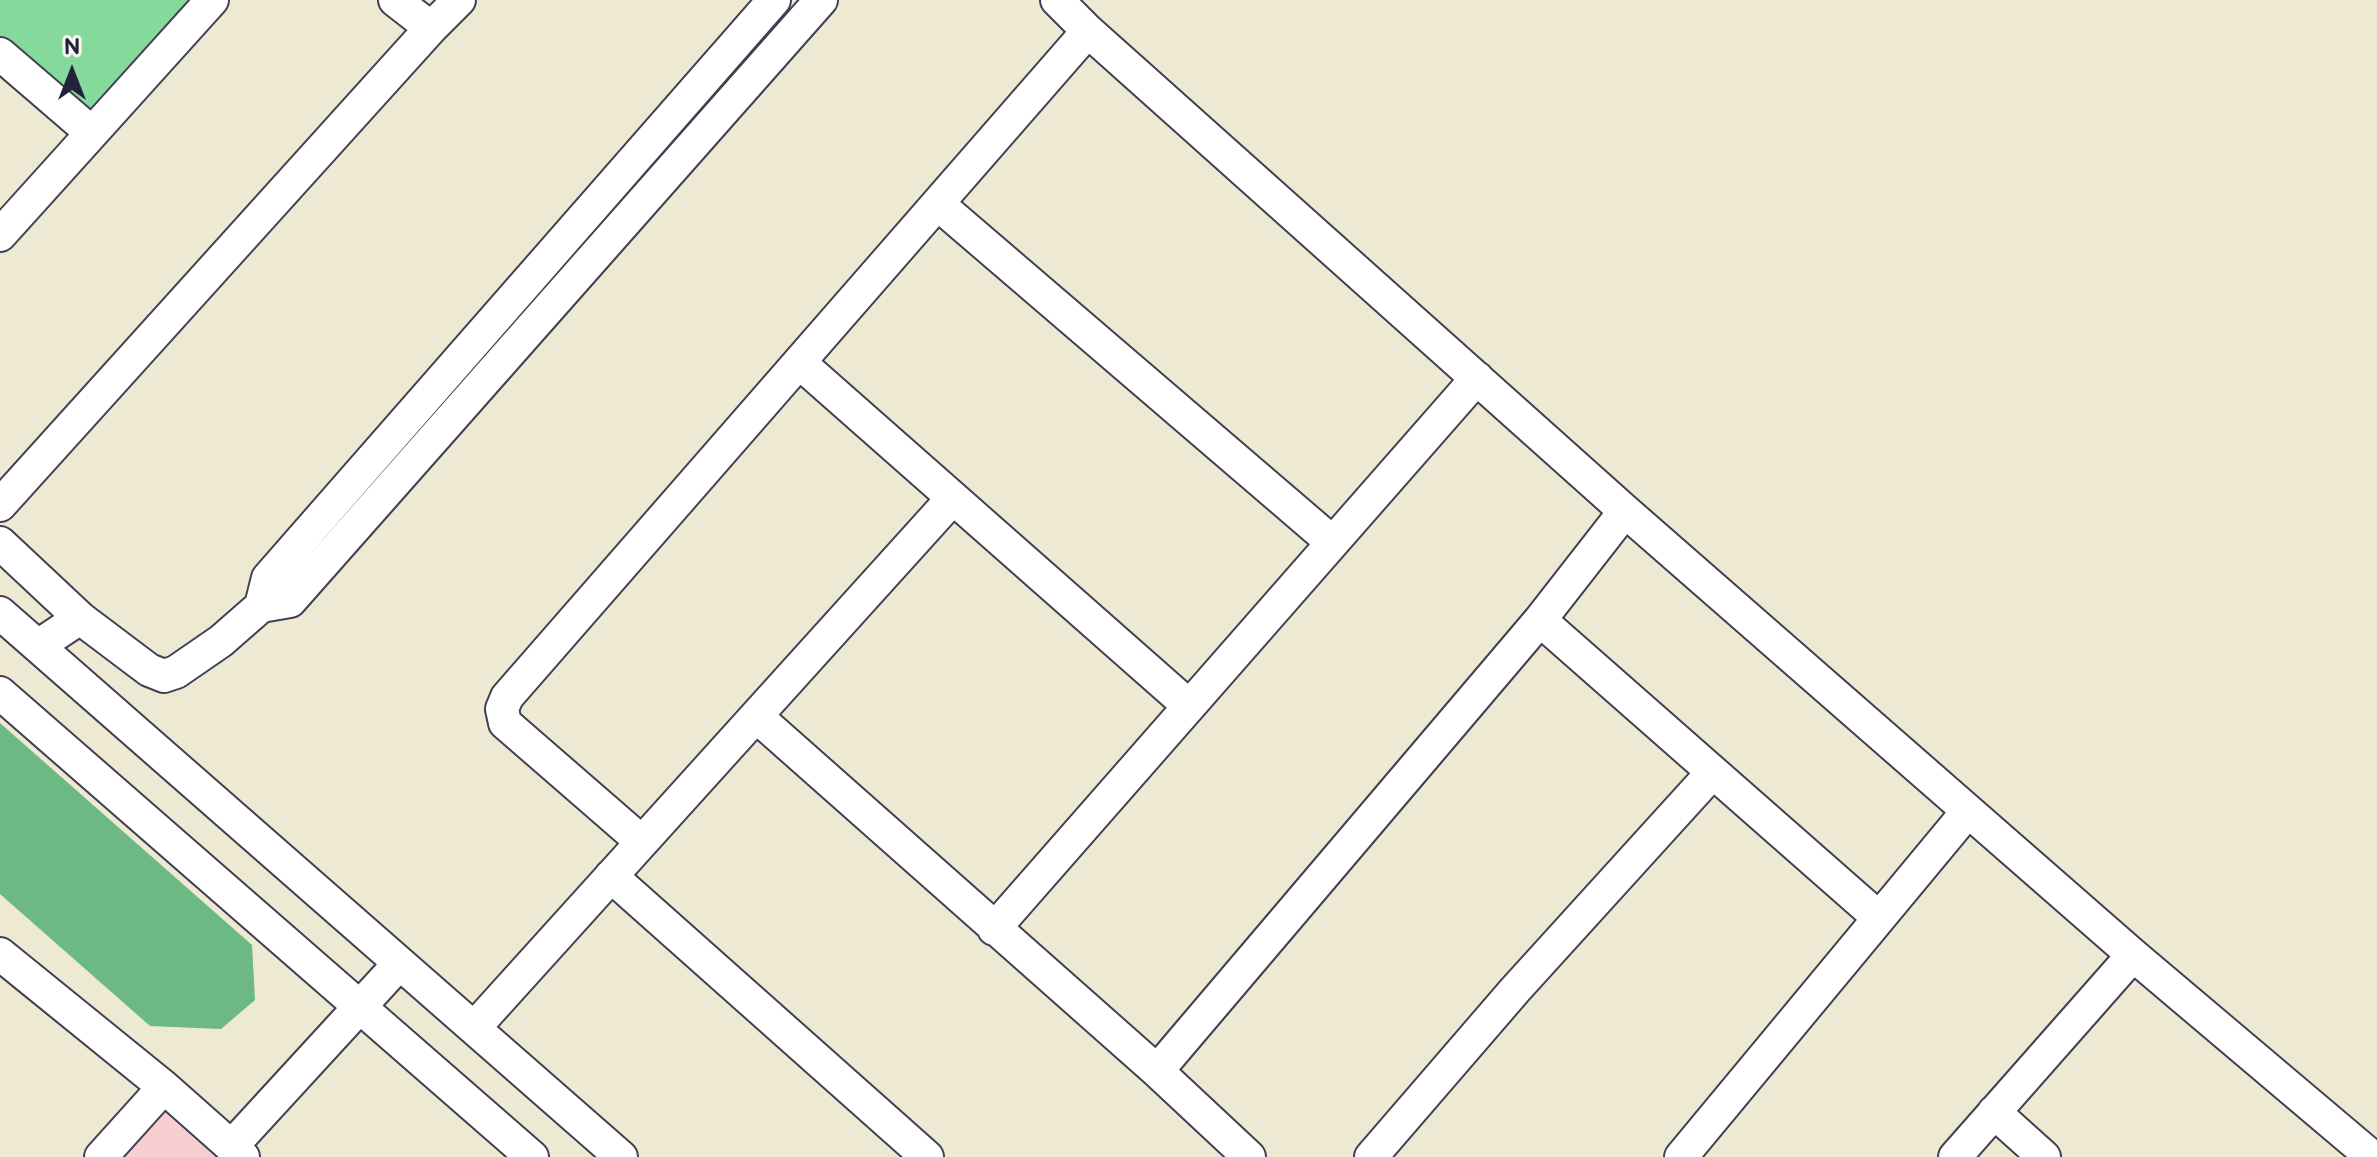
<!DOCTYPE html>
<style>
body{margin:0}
#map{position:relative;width:2377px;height:1157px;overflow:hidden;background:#eee9d3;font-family:"Balsamiq Sans",sans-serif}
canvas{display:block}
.north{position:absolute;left:32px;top:32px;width:80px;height:80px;-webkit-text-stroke:6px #f6f6f2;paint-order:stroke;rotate:0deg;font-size:22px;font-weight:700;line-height:32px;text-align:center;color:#22223b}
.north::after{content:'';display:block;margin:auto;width:28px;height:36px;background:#22223b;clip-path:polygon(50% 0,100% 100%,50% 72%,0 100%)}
</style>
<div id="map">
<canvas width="2377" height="1157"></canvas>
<div class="north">N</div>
</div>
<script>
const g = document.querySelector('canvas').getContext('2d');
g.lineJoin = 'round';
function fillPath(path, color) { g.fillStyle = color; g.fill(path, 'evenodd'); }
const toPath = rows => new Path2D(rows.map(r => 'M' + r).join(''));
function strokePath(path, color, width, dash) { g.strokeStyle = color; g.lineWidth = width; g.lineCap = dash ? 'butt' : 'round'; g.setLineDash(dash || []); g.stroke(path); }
fillPath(toPath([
 [164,1087,243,1157,101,1157]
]), '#f7cfd1');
fillPath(toPath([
 [0,0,212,0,92,133,0,54]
]), '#85d99b');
fillPath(toPath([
 [0,723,252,945,255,1000,221,1029,150,1026,0,894]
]), '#6cb983');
const street = toPath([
 [395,0,431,28],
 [1057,0,1088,31,1625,511,2133,955,2372,1157],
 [0,54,92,133],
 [938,204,1332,542],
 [0,235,212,0],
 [800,363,1189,706],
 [0,505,431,28,459,0],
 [0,543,80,618],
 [261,606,268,578,774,0],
 [0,613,621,1157],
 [1540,620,1879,918],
 [38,646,80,618,149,670,164,676,176,672,221,641,261,606,290,601,821,0],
 [0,693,532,1157],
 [756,716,1157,1071,1249,1157],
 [642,842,505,723,502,709,507,697,1088,31],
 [611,876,927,1157],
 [994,929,1477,378],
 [0,954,164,1087,243,1157],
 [474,1028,953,498],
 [1157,1071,1540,620,1625,511],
 [1994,1112,2044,1157],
 [231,1147,399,964],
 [101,1157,164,1087],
 [1371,1157,1515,990,1713,772],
 [1681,1157,1968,811],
 [1955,1157,2133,955]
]);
strokePath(street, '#414052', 36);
strokePath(street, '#fff', 32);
</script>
